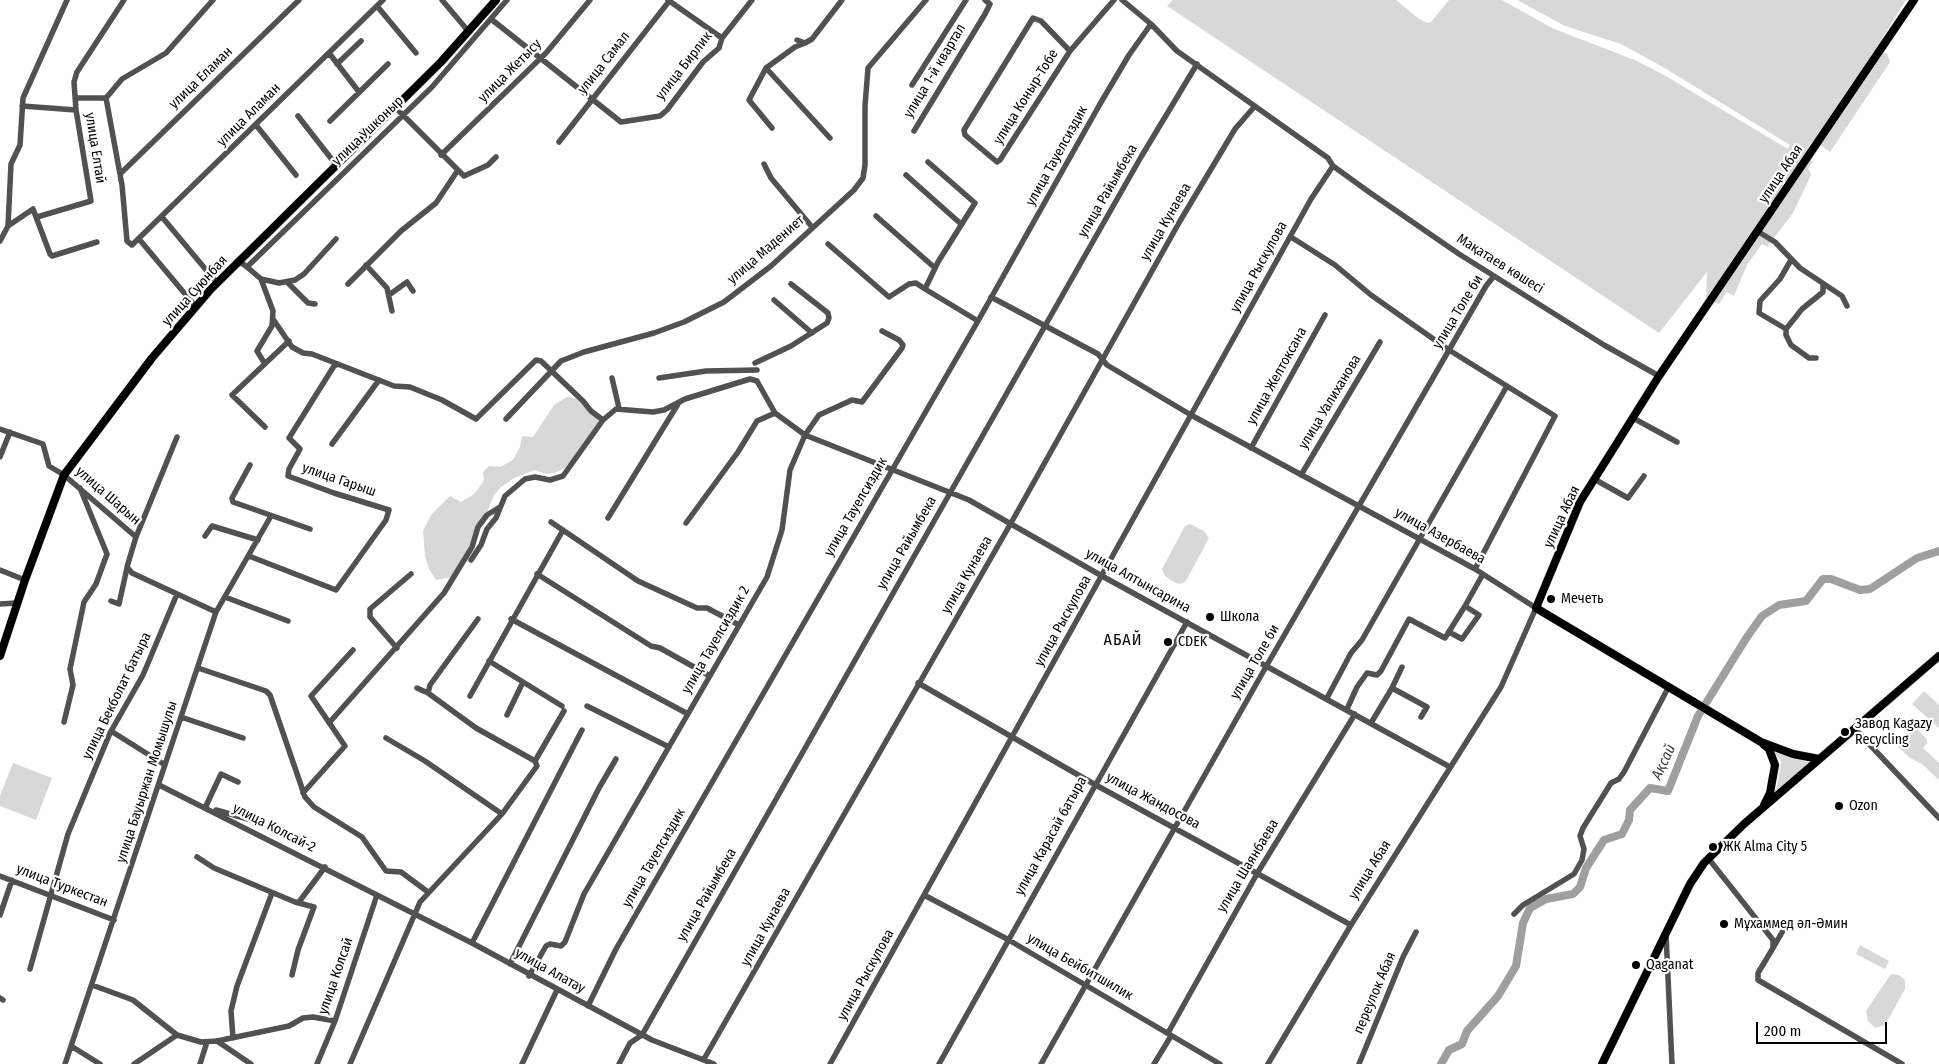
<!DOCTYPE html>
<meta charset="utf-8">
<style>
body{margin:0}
#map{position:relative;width:1939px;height:1064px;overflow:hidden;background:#fff;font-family:"Fira Sans Condensed",sans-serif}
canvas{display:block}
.scale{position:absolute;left:1756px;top:1022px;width:131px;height:22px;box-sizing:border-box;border:2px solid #000;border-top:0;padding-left:6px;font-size:15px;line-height:18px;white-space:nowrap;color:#000;-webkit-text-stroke:4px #fff;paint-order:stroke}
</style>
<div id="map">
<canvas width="1939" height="1064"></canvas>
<div class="scale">200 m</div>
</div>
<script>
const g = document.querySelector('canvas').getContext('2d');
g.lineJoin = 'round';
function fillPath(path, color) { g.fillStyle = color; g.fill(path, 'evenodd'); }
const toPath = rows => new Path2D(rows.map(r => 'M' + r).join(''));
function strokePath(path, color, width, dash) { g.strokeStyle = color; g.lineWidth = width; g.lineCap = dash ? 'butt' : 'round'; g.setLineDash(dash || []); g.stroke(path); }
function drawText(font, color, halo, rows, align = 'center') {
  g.font = font + ' "Fira Sans Condensed",sans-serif'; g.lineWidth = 4.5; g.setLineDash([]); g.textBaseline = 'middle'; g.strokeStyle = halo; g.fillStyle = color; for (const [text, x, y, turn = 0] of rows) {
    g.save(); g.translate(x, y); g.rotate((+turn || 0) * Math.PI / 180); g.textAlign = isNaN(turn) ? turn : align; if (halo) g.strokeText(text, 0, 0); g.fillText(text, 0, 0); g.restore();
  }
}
fillPath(toPath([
 [1173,0,1396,0,1418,18,1427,23,1431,22,1449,0,1502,0,1552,28,1637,61,1664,75,1788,149,1790,145,1663,67,1621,44,1565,26,1517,0,1906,0,1877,47,1887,54,1890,62,1830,152,1813,140,1804,154,1813,162,1808,168,1811,175,1793,213,1767,247,1762,244,1747,265,1734,296,1727,292,1719,304,1706,300,1707,272,1659,333,1167,6],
 [567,397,575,398,583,404,600,420,578,452,566,467,555,473,546,474,535,470,514,478,501,487,494,495,487,513,452,577,436,580,429,569,425,556,423,531,431,515,450,496,461,502,474,494,484,481,483,472,489,466,500,467,513,460,520,447,522,436,533,437,554,405],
 [1190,524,1204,531,1209,538,1186,581,1181,584,1176,583,1165,576,1162,569,1185,526],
 [1924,691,1939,705,1939,728,1912,704],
 [1913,725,1927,739,1927,743,1923,748,1939,763,1939,780,1922,764,1910,758,1896,745],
 [1771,748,1788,756,1810,763,1771,800,1777,786,1781,762],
 [13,763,52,778,36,820,0,806,0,796],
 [1860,945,1889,961,1885,969,1856,954],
 [1891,974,1899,975,1905,980,1905,989,1885,1025,1875,1028,1868,1021,1866,1011]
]), '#d8d8d8');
strokePath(toPath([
 [1441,1064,1449,1050,1462,1044,1467,1031,1498,996,1516,966,1523,923,1530,908,1546,899,1573,894,1580,887,1586,868,1604,840,1622,834,1629,820,1630,810,1650,788,1668,791,1698,716,1747,637,1762,616,1779,605,1806,601,1823,579,1831,579,1860,590,1870,589,1917,558,1939,551]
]), '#9f9f9f', 8);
const major = toPath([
 [0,656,25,580,64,475,152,358,211,289,441,62,496,0],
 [1819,759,1793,754,1761,742,1536,608,1580,502,1659,376,1914,0],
 [1764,805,1770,793,1775,765,1769,749,1764,745],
 [1602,1064,1690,884,1704,863,1744,824,1939,656]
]);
strokePath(major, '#dbdbdb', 9);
strokePath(toPath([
 [442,0,469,32],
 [668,0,722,38],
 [1122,0,1151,24,1177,51,1328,158,1333,166,1369,192,1459,254,1604,345,1659,376],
 [377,6,416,53],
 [491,19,621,122,660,116,667,110,703,62,719,48,722,38,752,0],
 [797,40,805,43,812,39,842,0],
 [805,43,795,47,766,68,830,138],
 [1070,51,1041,21,1033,18,964,130,965,135,997,162,1000,160,1070,51,1114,0],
 [329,53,359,92],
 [337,64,361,41],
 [766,68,749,100,772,128],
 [912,85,966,0],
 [75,98,106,98,122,79,166,53,213,0],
 [106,98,122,185,127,241,132,245,383,0],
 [22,106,76,110],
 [395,107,464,176,488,165,496,157],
 [298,116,337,166],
 [330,121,388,64],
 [256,125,296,175],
 [914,131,985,14,990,4,985,0],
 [559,142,670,0],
 [441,155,546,53,590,0],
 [928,162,975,203,938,262,925,289,978,321],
 [764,164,771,178,812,227],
 [120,174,299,0],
 [906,175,961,224],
 [876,216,935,268],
 [37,217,91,201,76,110,74,82,77,72,124,0],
 [162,217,217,283],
 [8,226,33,209,50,254,52,256,97,242],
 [1757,231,1775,242,1800,268,1842,296,1847,306],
 [1291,237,1335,265,1371,295,1449,350,1555,416,1475,569],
 [139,239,196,307],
 [0,241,8,226,11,164,20,145,23,98,67,0],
 [828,244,889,297,909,284,916,283,925,289],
 [239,261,247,267,432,87,507,0],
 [366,265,387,288,392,311],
 [247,267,261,279,273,311,272,326,257,351,265,364],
 [261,279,279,283,295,280,304,274,336,239],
 [287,282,308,303,315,304],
 [348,284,401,231,436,203,458,170],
 [389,295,407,282,413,291],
 [991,297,1098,354,1107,365,1191,415,1475,569,1536,608,1501,687,1351,925,1268,1064],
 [774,300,812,333],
 [273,319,292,347,303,353,312,354,394,386,410,387,442,400,476,419,536,360,541,361,583,401,591,411,603,420],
 [1786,329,1759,313,1760,301,1780,279,1791,260],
 [1816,358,1809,358,1791,345,1786,335,1786,329,1802,309,1823,292,1823,284],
 [755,363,791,346,827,323,829,318,828,313,791,284],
 [612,378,619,408],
 [659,378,706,371,757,370],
 [1633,418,1677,442],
 [506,419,561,361,584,352,654,333,684,322,724,302,771,266,854,190,863,178,865,165,865,106,868,68,926,0],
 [265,427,232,395,289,341],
 [0,429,43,444,49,466,64,475,136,537],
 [177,437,136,537,127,567,132,573,216,612],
 [332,444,379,380],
 [1251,448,1325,315],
 [0,457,10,432],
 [250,465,232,498,233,502,310,529],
 [1301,475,1380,342],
 [1594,479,1628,498,1644,476],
 [608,518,678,404],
 [551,522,638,581,697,608,707,608,739,625],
 [686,523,738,452,757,421,775,413],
 [205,536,212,526,258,540],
 [249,556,336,590,386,520,389,510,334,493,288,476,289,469,300,449,289,438,334,366,338,364],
 [471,560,481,545,487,529,496,518,505,496,525,479,535,477,550,480,563,476,603,420,616,409,653,412,664,410,685,399,750,379,757,381,775,413,805,435,969,500,1102,576,1450,767],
 [0,570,25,580],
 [537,574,651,646,660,648,710,676],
 [225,597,288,621],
 [111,601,119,604,127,568],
 [0,604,16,603],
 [1465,606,1483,574],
 [511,619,688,714],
 [397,648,370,617,370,609,411,574],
 [489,661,562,706],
 [1402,667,1392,688,1427,707,1421,717],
 [198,668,266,691,270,695,305,797,314,807,362,837,386,871,401,872,428,892],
 [918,683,1094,784,1351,925],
 [428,693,430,685,478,619],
 [470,696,563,530],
 [1327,698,1351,653,1362,640,1507,386],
 [587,706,669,747],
 [1347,709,1357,687,1367,673,1377,675,1381,671,1409,619,1445,638,1465,606,1479,615,1462,639,1449,632],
 [507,715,523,682],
 [181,717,243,738],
 [64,722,73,685,70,669,84,602,96,584,107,554,80,488],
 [329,723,444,593,472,547,478,527,487,515,500,507],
 [1371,723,1392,688],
 [1854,728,1939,818],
 [111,731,165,765],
 [386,738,425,761,502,814],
 [535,761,564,711],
 [159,785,472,943,652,1040,714,1064],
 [303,793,345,746,311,696,353,650],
 [207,808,205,808,221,774,238,782],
 [216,810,255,821],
 [197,857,214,868,295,902,314,907,298,950,292,975],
 [1708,858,1773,940,1773,948,1758,973,1758,980,1902,1064],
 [0,876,114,920],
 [924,895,1007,939,1220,1064],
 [299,902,325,867],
 [1514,914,1523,905,1574,874,1582,860,1584,849,1580,836,1583,828,1611,783,1619,779,1624,772,1668,688],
 [0,915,12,880],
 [1666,934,1672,1064],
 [472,943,582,730],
 [1773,948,1788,922],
 [510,964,599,788,616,759],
 [30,969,68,834,110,733,143,675,177,594],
 [529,976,546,946,550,944,561,946,565,942,584,894,767,577,782,530,790,470,805,435,819,415,852,400,862,402,902,348,903,345,899,340,882,331],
 [92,985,133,1000,177,1035,201,1042,217,1041,289,1026,303,1018,313,1017,335,1021],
 [0,998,3,1000],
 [588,1006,616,949,978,321,1100,104,1129,55,1151,24],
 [1168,1033,1258,872,1355,714],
 [233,1038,231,1011,237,986,272,893],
 [217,1041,251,1064],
 [71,1046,100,1064],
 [704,1059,1011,523,1180,221,1235,129,1255,106],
 [65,1064,216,612,271,516],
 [134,1064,177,1035],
 [200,1064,207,1042],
 [317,1064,335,1021,377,895],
 [350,1064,420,902,502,814,537,766,535,761,476,728,428,693,417,688],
 [522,1064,557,990],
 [619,1064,630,1043,642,1035,1141,157,1197,64],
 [830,1064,1311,199,1333,166],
 [939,1064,1187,622],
 [1041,1064,1267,665,1486,286,1494,276],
 [1154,1064,1171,1036],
 [1359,1064,1403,957,1416,932]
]), '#515151', 5.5);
strokePath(major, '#000', 8);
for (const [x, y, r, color] of [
 [1551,599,5,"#000"],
 [1210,617,5,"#000"],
 [1168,642,5,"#000"],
 [1845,732,5,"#000"],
 [1839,806,5,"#000"],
 [1713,847,5,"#000"],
 [1724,924,5,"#000"],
 [1636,965,5,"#000"]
]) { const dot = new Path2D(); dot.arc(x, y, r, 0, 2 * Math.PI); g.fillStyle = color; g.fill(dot); strokePath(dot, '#fff', 2); }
drawText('14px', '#000', '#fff', [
 ["улица Самал",604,63,-52],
 ["улица Бирлик",684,66,-52],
 ["улица Жетысу",510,71,-45],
 ["улица 1-й квартал",935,71,-59],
 ["улица Еламан",201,78,-44],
 ["улица Коныр-Тобе",1026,97,-58],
 ["улица Аламан",249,115,-45],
 ["улица Ушконыр",368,131,-44],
 ["улица Елтай",95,148,81],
 ["улица Тауелсиздик",1057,156,-61],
 ["улица Абая",1781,174,-56],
 ["улица Райымбека",1108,191,-60],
 ["улица Кунаева",1166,222,-60],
 ["улица Мадениет",766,250,-41],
 ["Мақатаев көшесі",1500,264,32],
 ["улица Рыскулова",1259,267,-61],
 ["улица Суюнбая",195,291,-48],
 ["улица Толе би",1458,312,-59],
 ["улица Желтоксана",1277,376,-61],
 ["улица Уалиханова",1330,402,-59],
 ["улица Гарыш",339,480,19],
 ["улица Шарын",108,496,41],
 ["улица Тауелсиздик",856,507,-60],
 ["улица Абая",1562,517,-65],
 ["улица Азербаева",1440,536,29],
 ["улица Райымбека",907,543,-60],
 ["улица Кунаева",967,575,-60],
 ["улица Алтынсарина",1138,581,29],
 ["улица Рыскулова",1063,621,-61],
 ["улица Тауелсиздик 2",716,640,-60],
 ["улица Толе би",1255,662,-60],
 ["улица Бекболат батыра",117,696,-64],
 ["улица Бауыржан Момышулы",147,782,-72],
 ["улица Жандосова",1153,801,28],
 ["улица Колсай-2",274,828,27],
 ["улица Карасай батыра",1051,836,-61],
 ["улица Тауелсиздик",654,858,-60],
 ["улица Шаянбаева",1248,866,-59],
 ["улица Абая",1370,870,-58],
 ["улица Туркестан",62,886,21],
 ["улица Райымбека",707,895,-60],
 ["улица Кунаева",766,927,-61],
 ["улица Бейбитшилик",1080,967,30],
 ["улица Алатау",550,971,29],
 ["улица Рыскулова",866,975,-61],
 ["улица Колсай",336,976,-71],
 ["переулок Абая",1375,993,-67]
]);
drawText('14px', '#000', '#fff', [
 ["Мечеть",1561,599],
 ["Школа",1220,617],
 ["CDEK",1178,642],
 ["Завод Kagazy",1855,724],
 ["Recycling",1855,740],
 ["Ozon",1849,806],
 ["ЖК Alma City 5",1723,847],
 ["Мұхаммед әл-Әмин",1734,924],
 ["Qaganat",1646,965]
], 'left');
drawText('italic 15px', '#404040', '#fff', [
 ["Ақсай",1664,762,-65]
]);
g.letterSpacing = '1px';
drawText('16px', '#000', '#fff', [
 ["АБАЙ",1123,641]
]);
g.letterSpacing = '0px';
</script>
